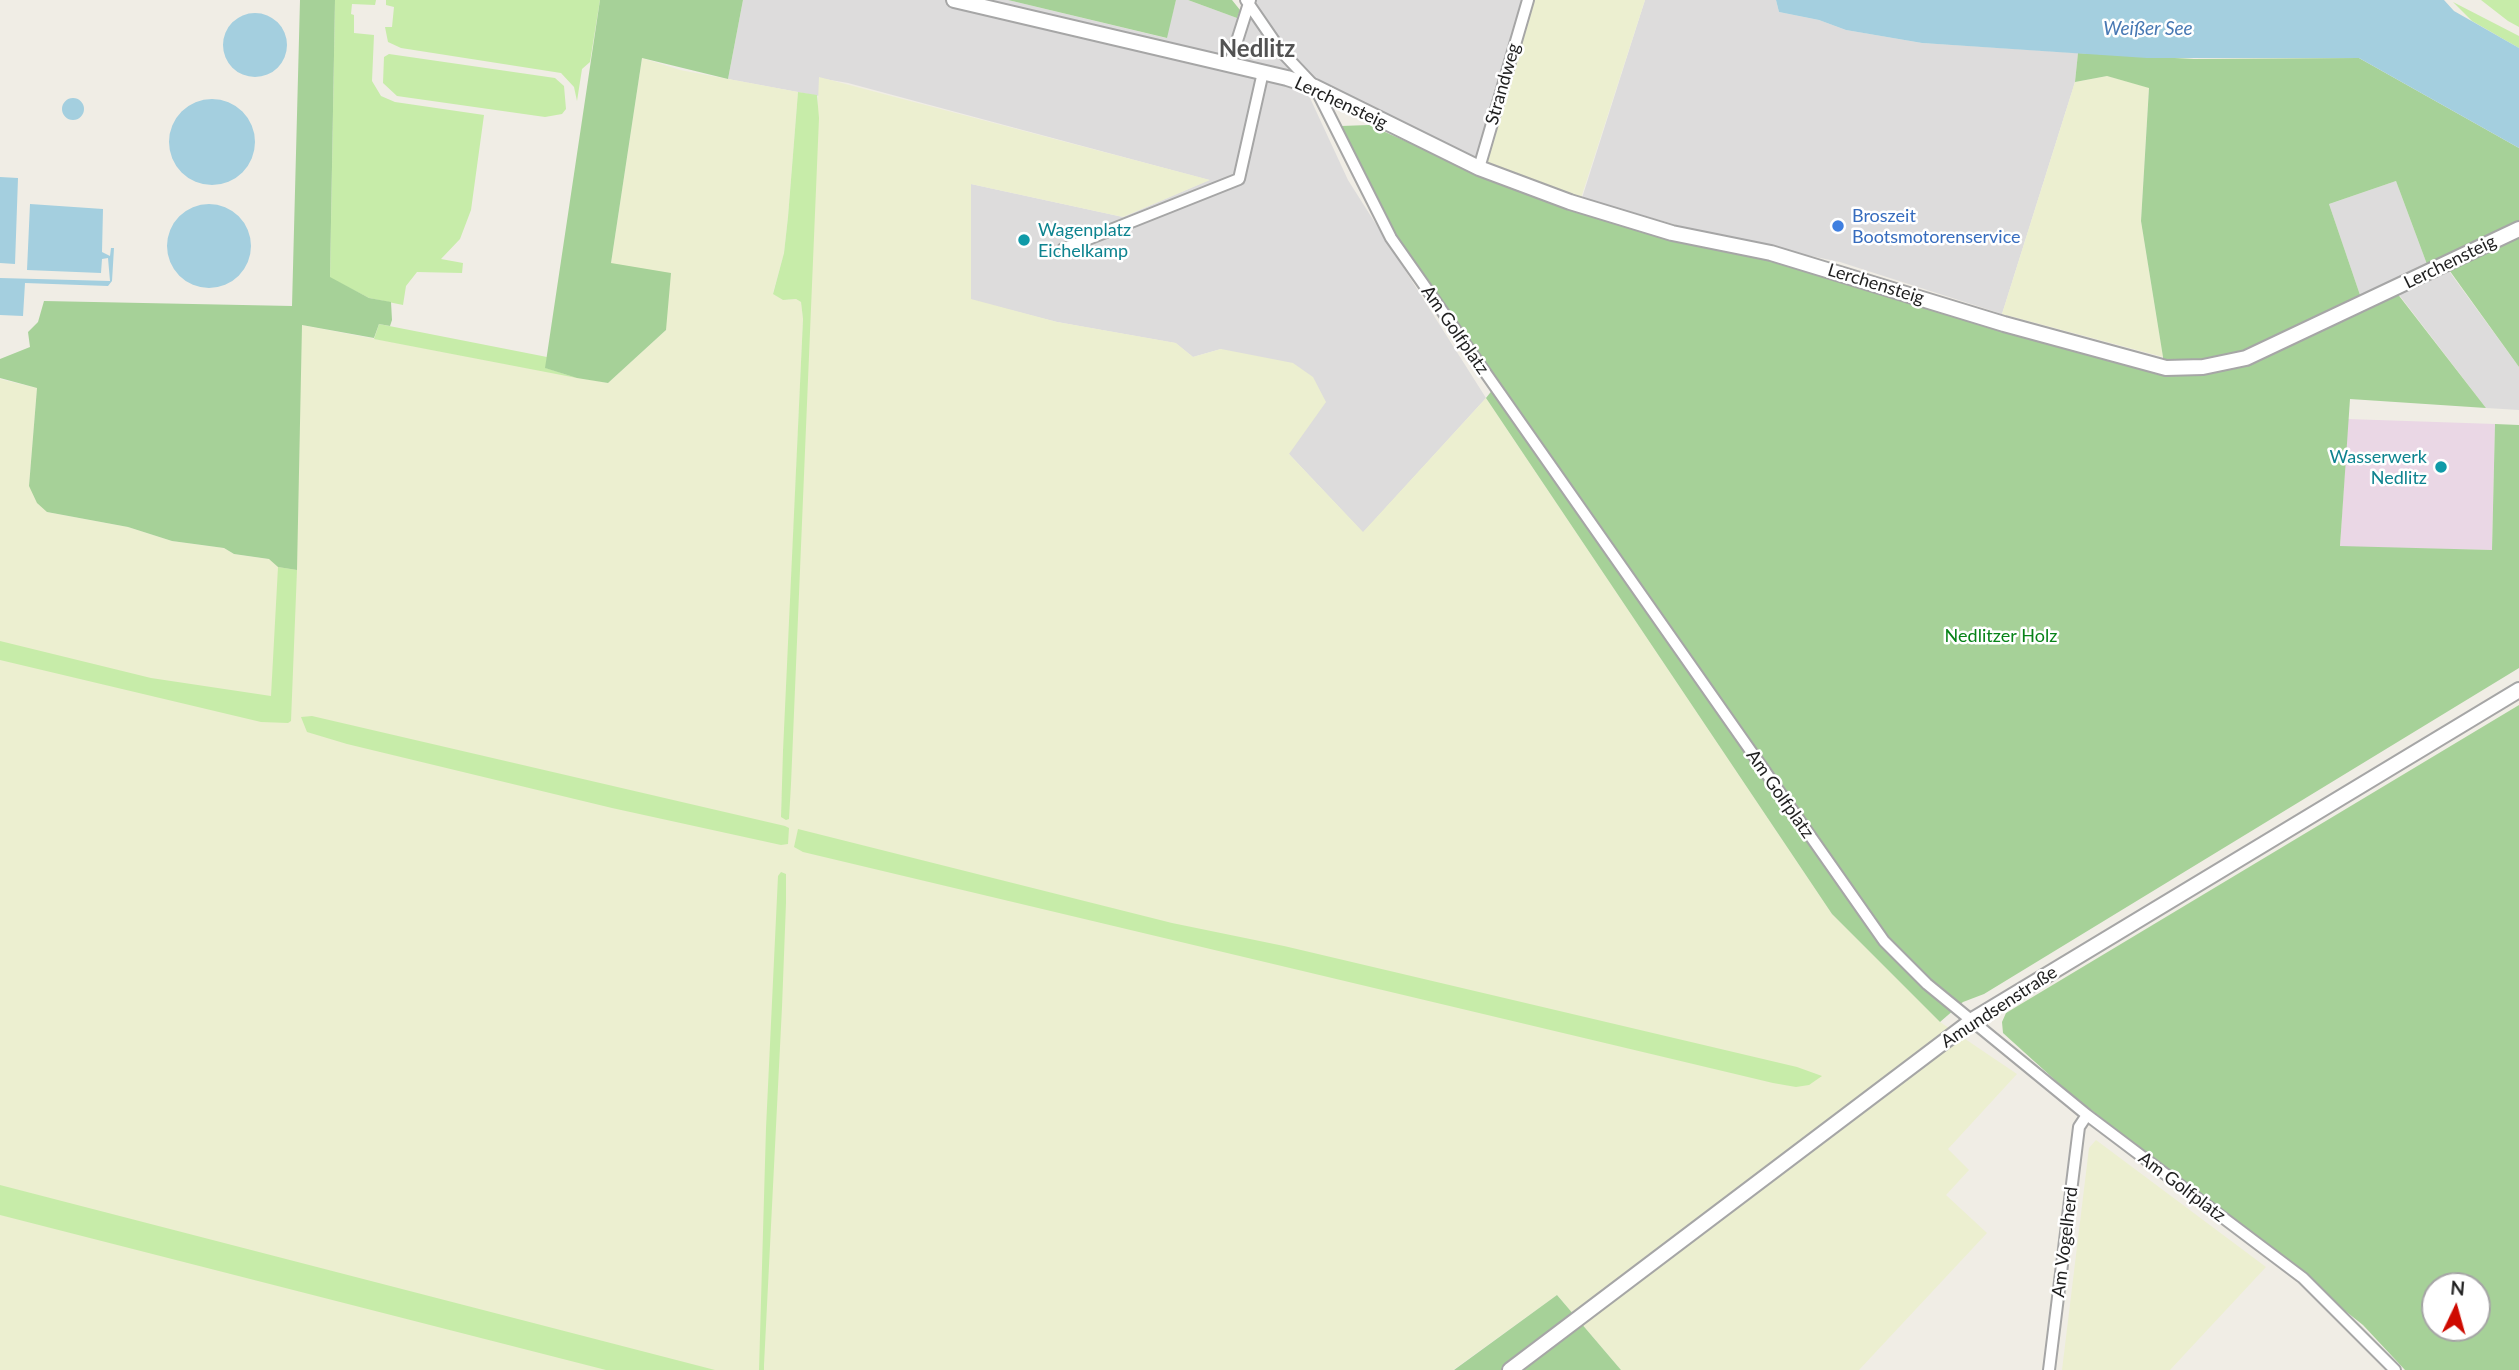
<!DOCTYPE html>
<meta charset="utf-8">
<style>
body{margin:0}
#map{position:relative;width:2519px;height:1370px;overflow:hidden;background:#f0ede5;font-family:Lato,sans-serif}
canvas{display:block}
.north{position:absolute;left:2421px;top:1272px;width:70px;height:70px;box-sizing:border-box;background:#fff;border:2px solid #a5a5a5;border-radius:50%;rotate:5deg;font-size:19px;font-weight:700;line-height:28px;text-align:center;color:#1f1f1f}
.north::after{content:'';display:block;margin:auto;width:24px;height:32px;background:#ce0a00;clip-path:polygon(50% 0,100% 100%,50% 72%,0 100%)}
</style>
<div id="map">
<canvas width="2519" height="1370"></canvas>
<div class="north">N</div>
</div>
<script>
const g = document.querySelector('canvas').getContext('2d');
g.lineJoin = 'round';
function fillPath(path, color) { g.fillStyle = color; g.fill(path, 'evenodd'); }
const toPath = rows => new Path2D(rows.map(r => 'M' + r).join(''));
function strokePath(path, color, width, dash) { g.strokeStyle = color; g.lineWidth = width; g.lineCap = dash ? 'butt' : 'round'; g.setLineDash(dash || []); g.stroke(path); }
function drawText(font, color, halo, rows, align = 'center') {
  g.font = font + ' Lato,sans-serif'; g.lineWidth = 5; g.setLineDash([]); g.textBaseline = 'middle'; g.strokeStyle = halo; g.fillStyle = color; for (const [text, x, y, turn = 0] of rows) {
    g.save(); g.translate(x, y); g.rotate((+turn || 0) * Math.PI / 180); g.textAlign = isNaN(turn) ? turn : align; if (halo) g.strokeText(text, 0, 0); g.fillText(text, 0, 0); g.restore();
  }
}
fillPath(toPath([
 [743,0,1008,0,1166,38,1176,0,1188,0,1237,18,1240,10,1252,12,1257,0,1530,0,1485,164,1317,81,1310,98,1348,180,1486,398,1363,533,1289,454,1221,349,1193,357,1175,343,1057,322,971,300,971,184,1123,217,1209,180,848,83,819,78,819,96,728,79],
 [1645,0,1776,0,1779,12,1819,20,1846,30,1922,43,2078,53,2075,82,2002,314,1840,262,1722,238,1582,198],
 [2396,181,2428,267,2446,267,2519,367,2519,410,2486,408,2390,283,2360,295,2329,204]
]), '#dddcdc');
fillPath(toPath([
 [2348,419,2495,424,2492,550,2340,547]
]), '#ead7e5');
fillPath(toPath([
 [1530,0,1645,0,1581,198,1485,164],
 [642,58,680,70,798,92,788,217,784,253,773,293,783,300,796,299,801,302,803,319,781,816,794,695,819,77,1210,180,1123,217,971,184,971,299,1057,322,1176,343,1193,357,1221,349,1293,363,1313,377,1326,402,1289,454,1363,532,1486,398,1832,914,1940,1022,2017,1074,1948,1149,1969,1170,1946,1195,1987,1233,1859,1370,1621,1370,1557,1295,1453,1370,0,1370,0,379,37,388,29,486,47,512,128,527,172,541,224,548,234,554,269,559,302,325,608,383,666,330,611,263],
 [2107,76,2149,87,2141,221,2163,357,2002,314,2075,82],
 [2096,1140,2266,1267,2170,1370,2062,1370,2089,1148]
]), '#ecefd0');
fillPath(toPath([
 [335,0,376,0,375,5,352,4,351,14,354,15,354,33,374,35,372,81,381,96,395,102,484,115,471,210,460,239,441,259,463,263,462,273,417,272,406,286,403,305,369,298,330,278],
 [386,0,600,0,590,62,582,69,577,101,574,87,561,73,401,48,388,42,385,27,392,27,394,7,386,5],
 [2481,0,2519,0,2519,27,2508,21],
 [2453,2,2519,36,2519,48,2472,21],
 [389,54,555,78,564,86,566,109,562,114,545,117,397,96,383,83,384,57],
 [798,92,817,95,819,118,791,784,789,819,786,820,781,817,783,751,803,319,801,302,796,299,783,300,773,294,784,253,788,217],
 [379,324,547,357,546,368,577,378,374,339],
 [278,567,297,570,291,721,288,723,261,722,0,660,0,641,151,678,271,696],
 [312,716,785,826,789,828,788,844,781,845,612,808,347,744,307,732,301,717],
 [798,829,1172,923,1284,946,1797,1067,1822,1076,1809,1085,1796,1087,1773,1083,803,852,794,847],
 [781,872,786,874,786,903,782,1007,764,1365,764,1370,759,1370,766,1128,778,876],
 [0,1185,715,1370,606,1370,0,1215]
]), '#c7eca9');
fillPath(toPath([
 [300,0,335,0,330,277,369,298,391,302,392,320,390,326,379,324,374,338,302,325,297,570,278,567,269,559,234,554,224,548,172,541,128,527,47,512,37,503,29,486,37,388,0,378,0,359,30,347,28,332,38,322,44,301,292,306],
 [600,0,743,0,728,79,642,58,611,263,671,273,666,330,608,383,577,378,545,368],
 [1008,0,1176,0,1167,38],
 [1188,0,1232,0,1240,10,1237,18],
 [2078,53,2194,59,2359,58,2519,148,2519,367,2447,267,2428,267,2396,181,2329,204,2360,295,2393,288,2486,408,2350,399,2340,546,2492,550,2495,424,2519,425,2519,668,1984,994,1963,1002,1940,1022,1832,914,1486,398,1497,384,1405,252,1350,153,1341,126,1369,125,1476,172,1642,232,1798,265,2163,376,2163,357,2141,221,2149,88,2107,76,2075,82],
 [2519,705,2519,1370,2405,1370,2363,1325,2066,1090,2003,1033,2002,1022,2006,1013],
 [2435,1286,2477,1286,2477,1328,2435,1328],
 [1557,1295,1621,1370,1454,1370]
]), '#a6d198');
fillPath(toPath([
 [1776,0,2444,0,2454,11,2519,48,2519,148,2359,58,2147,58,1922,43,1846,30,1819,20,1779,12],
 '223 45a32 32 0 1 1 64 0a32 32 0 1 1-64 0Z',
 '62 109a11 11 0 1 1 22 0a11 11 0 1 1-22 0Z',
 '169 142a43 43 0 1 1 86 0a43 43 0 1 1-86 0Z',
 [0,177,18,178,15,264,0,263],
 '167 246a42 42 0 1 1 84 0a42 42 0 1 1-84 0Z',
 [30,204,103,209,102,252,110,256,111,248,114,248,112,281,108,286,25,283,23,316,0,315,0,278,110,281,108,258,102,259,101,273,27,270]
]), '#a4cfdf');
const minor = toPath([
 [1246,0,1281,51,1315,87,1391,238,1884,941,1927,984,2087,1115,2303,1278,2395,1370],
 [1230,63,1250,0],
 [1479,168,1528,0],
 [1063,249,1239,179,1263,72],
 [2049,1370,2079,1127,2087,1115]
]);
const tertiary = toPath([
 [954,0,1287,78,1315,87,1479,168,1570,202,1672,233,1771,253,2004,324,2166,368,2203,367,2246,358,2519,229],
 [1510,1370,1974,1019,2519,690]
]);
strokePath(minor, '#a6a6a6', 14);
strokePath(tertiary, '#a6a6a6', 18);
strokePath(minor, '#fff', 10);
strokePath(tertiary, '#fff', 14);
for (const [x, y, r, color] of [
 [1838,226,7,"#3f7fe0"],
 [1024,240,7,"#0f9aa8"],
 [2441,467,7,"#0f9aa8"]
]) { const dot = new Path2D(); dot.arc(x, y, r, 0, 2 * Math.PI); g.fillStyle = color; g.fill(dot); strokePath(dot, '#fff', 2.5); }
drawText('18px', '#1f1f1f', '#fff', [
 ["Strandweg",1503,84,-74],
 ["Lerchensteig",1341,103,25],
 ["Lerchensteig",2450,262,-26],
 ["Lerchensteig",1876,284,17],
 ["Am Golfplatz",1455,330,55],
 ["Am Golfplatz",1780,794,55],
 ["Amundsenstraße",1999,1007,-33],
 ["Am Golfplatz",2182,1187,37],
 ["Am Vogelherd",2065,1242,-83]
]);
drawText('18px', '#366cbe', '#fff', [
 ["Broszeit",1852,216],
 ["Bootsmotorenservice",1852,237]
], 'left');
drawText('18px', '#0d838f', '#fff', [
 ["Wagenplatz",1038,230],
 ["Eichelkamp",1038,251],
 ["Wasserwerk",2427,457,"right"],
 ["Nedlitz",2427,478,"right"]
], 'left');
drawText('18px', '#078318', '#fff', [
 ["Nedlitzer Holz",2001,636]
]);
drawText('italic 19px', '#4778b3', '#fff', [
 ["Weißer See",2148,29]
]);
drawText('bold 24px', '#525252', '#fff', [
 ["Nedlitz",1257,49]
]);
</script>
